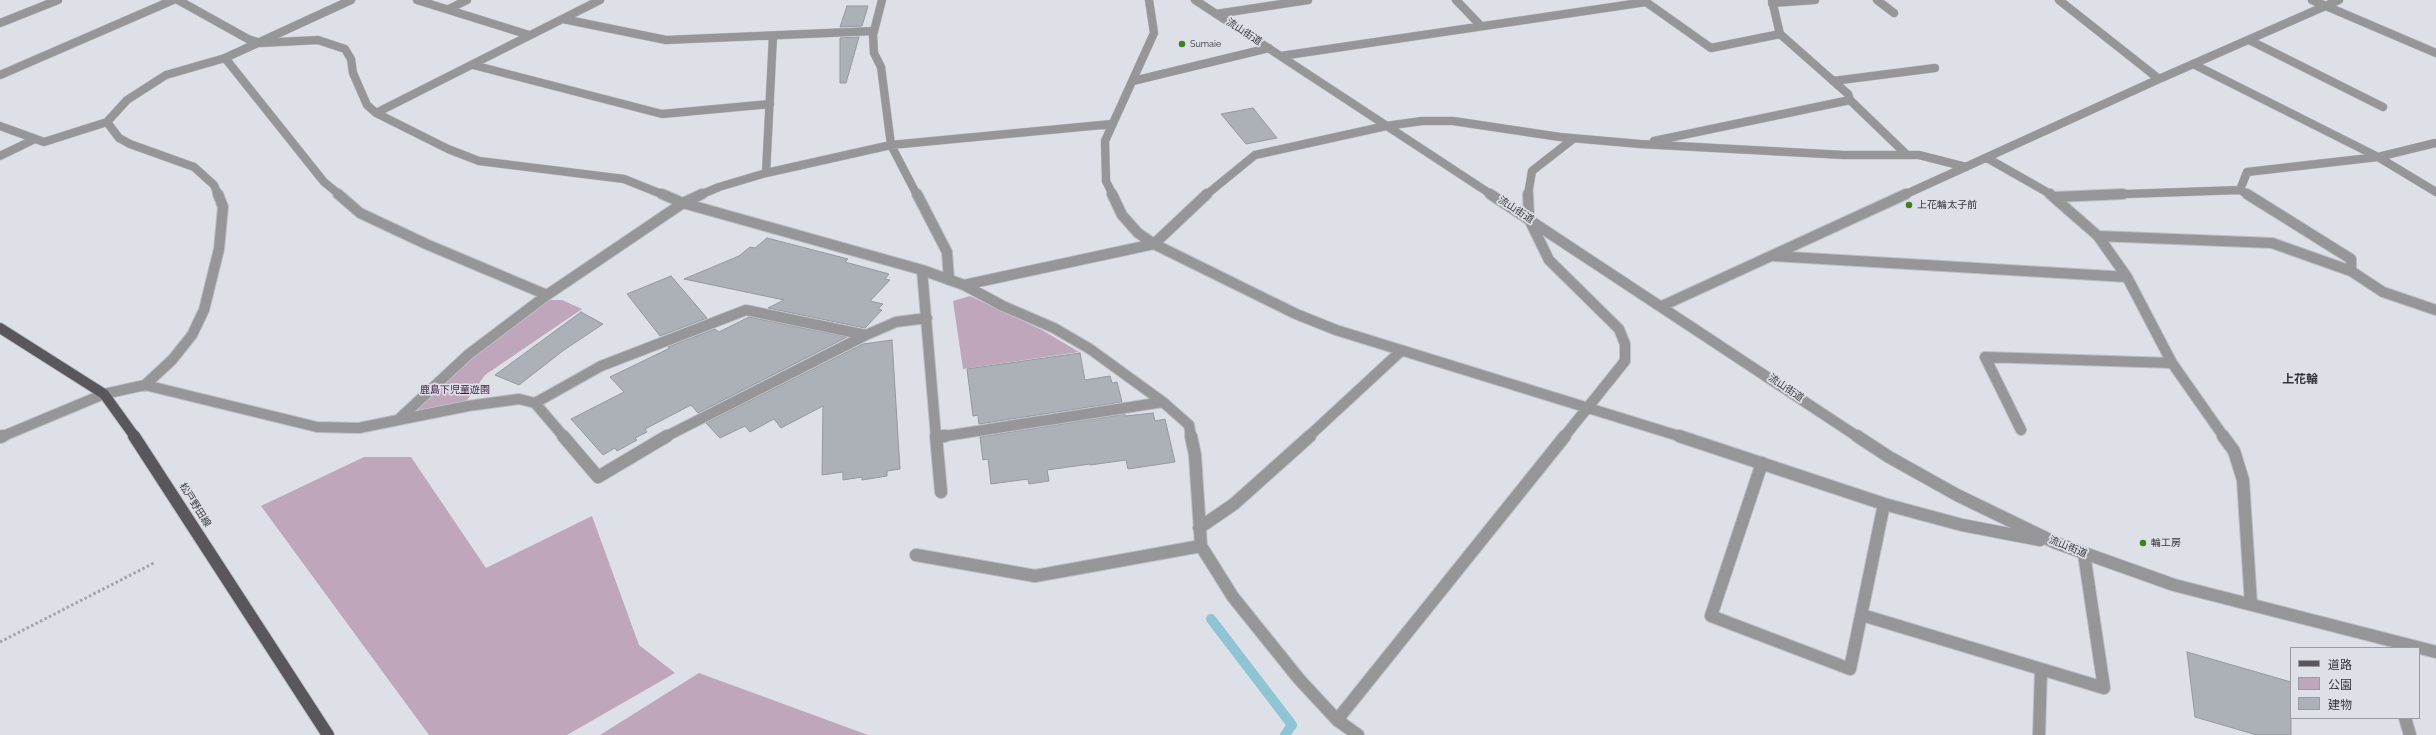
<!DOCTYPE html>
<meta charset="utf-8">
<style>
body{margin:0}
#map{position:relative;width:2436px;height:735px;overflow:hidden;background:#dee0e8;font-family:Raleway,"Noto Sans JP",sans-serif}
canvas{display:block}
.legend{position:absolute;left:2290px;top:647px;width:130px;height:72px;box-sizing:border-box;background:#dee0e8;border:1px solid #9a9ca2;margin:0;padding:5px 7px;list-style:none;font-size:12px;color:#343538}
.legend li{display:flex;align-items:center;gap:8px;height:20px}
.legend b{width:20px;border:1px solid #9a9ca2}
</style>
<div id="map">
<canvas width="2436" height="735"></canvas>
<ul class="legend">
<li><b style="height:5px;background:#59575c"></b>道路</li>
<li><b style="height:11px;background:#bfa6bb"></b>公園</li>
<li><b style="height:11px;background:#acb1b7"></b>建物</li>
</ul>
</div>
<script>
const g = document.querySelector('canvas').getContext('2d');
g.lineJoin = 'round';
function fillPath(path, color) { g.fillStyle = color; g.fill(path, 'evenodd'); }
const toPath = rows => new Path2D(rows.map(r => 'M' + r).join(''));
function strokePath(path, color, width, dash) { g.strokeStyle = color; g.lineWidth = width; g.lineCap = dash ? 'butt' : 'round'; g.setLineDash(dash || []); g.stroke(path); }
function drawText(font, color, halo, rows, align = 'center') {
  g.font = font + ' Raleway,"Noto Sans JP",sans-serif'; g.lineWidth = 3.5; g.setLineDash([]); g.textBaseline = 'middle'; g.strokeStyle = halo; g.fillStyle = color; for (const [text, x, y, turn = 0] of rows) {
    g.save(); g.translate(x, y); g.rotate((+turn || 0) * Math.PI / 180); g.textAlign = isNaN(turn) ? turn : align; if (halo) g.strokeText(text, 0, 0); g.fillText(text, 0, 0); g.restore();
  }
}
fillPath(toPath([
 [970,296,1042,330,1079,352,963,369,953,301],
 [545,300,562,300,582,309,485,375,465,403,415,413,414,410,471,357],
 [364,457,411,457,486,568,592,516,639,645,675,673,567,735,429,735,261,506],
 [699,673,868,735,600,735]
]), '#bfa6bb');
strokePath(toPath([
 [1211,619,1292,725,1285,735]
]), '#8fc4d4', 10);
const building = toPath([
 [847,6,868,6,862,26,840,27,847,6],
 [859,37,846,83,840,83,840,38,859,37],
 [1253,108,1277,138,1246,144,1221,114,1253,108],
 [767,238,848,259,845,262,889,274,885,279,890,280,870,301,883,304,878,309,882,310,865,328,768,308,784,300,684,279,739,256,750,247,755,248,767,238],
 [671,276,707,318,660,336,627,294,671,276],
 [581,312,603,324,564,350,519,385,495,375,581,312],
 [749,317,847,337,698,413,691,405,645,429,647,432,635,438,637,440,617,451,615,448,603,455,571,419,624,392,610,377,670,348,668,347,715,329,719,332,749,317],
 [892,340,900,469,887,471,887,476,862,480,862,477,843,480,843,472,822,475,823,406,781,428,774,419,750,432,745,426,720,438,706,423,863,344,892,340],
 [1080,353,1085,380,1110,376,1112,383,1117,382,1122,402,979,424,978,415,973,416,967,369,1080,353],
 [1153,413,1155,421,1165,419,1175,462,1128,469,1126,460,1090,465,1090,464,1047,470,1049,481,1029,484,1028,479,991,484,988,459,983,460,980,437,1125,414,1125,416,1153,413],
 [2187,652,2291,682,2291,735,2257,735,2195,717,2187,652]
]);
fillPath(building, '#acb1b7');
strokePath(building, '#93999e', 1);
const minorFar2 = toPath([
 [178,0,248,39,260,43,318,40,345,49,351,59,353,73,367,105,376,113,448,149,479,161,624,179,664,195],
 [417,0,529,35],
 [882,0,873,35,874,53,881,67,891,145,917,195],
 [1195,0,1492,195],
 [1456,0,1481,26],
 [1772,0,1780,34,1848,94,1850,100,1907,155],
 [1877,0,1894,13],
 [2059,0,2159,79],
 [2312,0,2436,53],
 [1772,3,1815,0],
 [449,9,467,0],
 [1216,14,1308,0],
 [563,19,666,40,874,31],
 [0,23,58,0],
 [2249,40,2383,107],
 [1281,56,1646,2,1711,48,1780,34],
 [225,58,324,182,340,195],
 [2193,64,2378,157,2436,192],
 [473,65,662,114,770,104],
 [0,75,173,0],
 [1133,81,1269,48],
 [1833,81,1935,68],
 [376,113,600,0],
 [107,122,119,138,130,144,194,167,214,185,218,195],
 [0,126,44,142,107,122,127,100,166,75,225,58,351,0],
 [1654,141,1850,100],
 [0,156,35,139],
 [1987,158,2052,195],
 [766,173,773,36],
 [700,195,719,187,766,173,891,145,1112,124],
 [1113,195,1106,181,1105,141,1154,33,1149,0],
 [1206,195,1255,155,1386,126,1422,121,1453,121,1560,137,1640,144,1844,155,1919,155,1966,167],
 [1528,195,1532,171,1573,139],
 [1904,195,2159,79,2339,0],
 [2097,195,2240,190],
 [2249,195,2240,190,2247,172,2378,157,2435,143]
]);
const minorFar1 = toPath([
 [338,194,360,213,426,244,547,295],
 [662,194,683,203,922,270,964,285,1003,306,1054,328,1090,349,1163,402,1189,425,1191,437],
 [917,194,947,252,949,280],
 [1112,194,1122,215,1138,233,1154,244,1296,314,1336,330,1682,437],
 [1490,194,1858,437],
 [1528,194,1529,219,1549,260,1619,329,1625,344,1625,361,1564,437],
 [2050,194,2098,236,2127,277,2172,363,2224,437],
 [2247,194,2351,259,2351,271,2383,292,2436,310],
 [2055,197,2123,194],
 [2098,236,2272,243,2351,271],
 [1773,256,2127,277],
 [922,270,936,437],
 [964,285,1154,244,1207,194],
 [1662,306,1906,194],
 [866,335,896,322,927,318],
 [145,385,172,360,192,335,204,310,219,249,223,207,218,194],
 [398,420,468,406,519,399,535,403],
 [2021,430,1985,357,2172,363],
 [1,437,104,394,145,385,317,427,359,428,398,420,469,354,547,295,683,203,702,194],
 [564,437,535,403,601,366,746,310,866,335],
 [665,437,866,335],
 [939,437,1163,402],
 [1308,437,1401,351]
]);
const minor = toPath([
 [563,436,598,477,667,436],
 [936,436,941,492],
 [1191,436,1195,455,1201,546,1233,597,1299,679,1337,720,1358,735],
 [1679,436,1884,504,1962,525,2040,540],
 [1857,436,1889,457,1957,495,2056,543,2174,585,2436,652],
 [2223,436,2234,451,2243,480,2251,604],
 [0,437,3,436],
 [937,437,945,436],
 [1762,463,1711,616,1850,669,1884,504],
 [1199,528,1234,504,1310,436],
 [916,555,1035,576,1201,546],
 [1862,615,2104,688,2084,554],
 [2405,718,2410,735],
 [1337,720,1565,436],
 [2039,735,2041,670]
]);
const majorFar1 = toPath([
 [0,328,104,394,135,437]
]);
const major = toPath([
 [134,436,328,735]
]);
strokePath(minorFar2, '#bcbec5', 9);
strokePath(minorFar1, '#bcbec5', 12);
strokePath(minor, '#bcbec5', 14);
strokePath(majorFar1, '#bcbec5', 12);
strokePath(major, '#bcbec5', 14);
strokePath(toPath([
 [0,642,154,563]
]), '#a2a4aa', 3, [2.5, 2.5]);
strokePath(minorFar2, '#969598', 8);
strokePath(minorFar1, '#969598', 10);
strokePath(minor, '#969598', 12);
strokePath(majorFar1, '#59575c', 10);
strokePath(major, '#59575c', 12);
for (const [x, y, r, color] of [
 [1182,44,4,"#43801d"],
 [1909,205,4,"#43801d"],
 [2143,543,4,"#43801d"]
]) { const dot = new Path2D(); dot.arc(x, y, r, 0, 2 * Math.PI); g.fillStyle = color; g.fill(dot); strokePath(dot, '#dee0e8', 1.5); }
drawText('9px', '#343538', '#dee0e8', [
 ["Sumaie",1190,44]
], 'left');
drawText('10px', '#343538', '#dee0e8', [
 ["流山街道",1244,32,33],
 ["流山街道",1516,210,33],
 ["流山街道",1786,388,34],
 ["松戸野田線",195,505,58],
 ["流山街道",2068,547,22]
]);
drawText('10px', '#343538', '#dee0e8', [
 ["上花輪太子前",1917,205],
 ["輪工房",2151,543]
], 'left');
drawText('10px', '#43173f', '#dee0e8', [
 ["鹿島下児童遊園",455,390]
]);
drawText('bold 12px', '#33353a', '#dee0e8', [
 ["上花輪",2300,379]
]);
</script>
